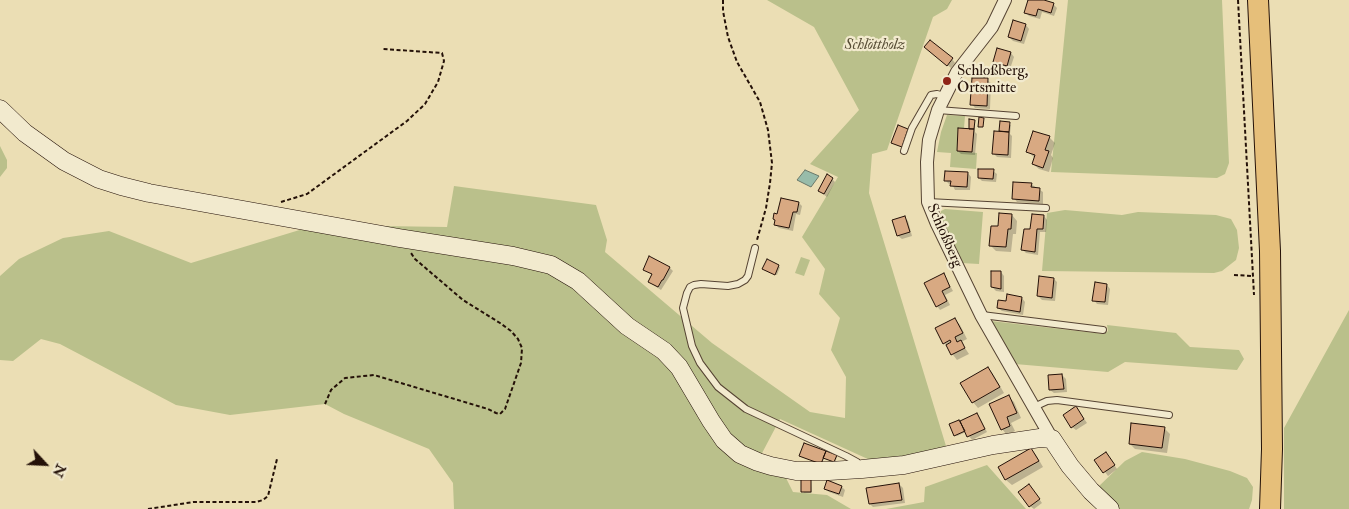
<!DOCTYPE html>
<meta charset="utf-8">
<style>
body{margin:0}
#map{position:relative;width:1349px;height:509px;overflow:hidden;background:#ebdeb4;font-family:"IM FELL Double Pica",serif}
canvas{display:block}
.north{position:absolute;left:20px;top:439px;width:50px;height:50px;-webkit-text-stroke:4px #f2eace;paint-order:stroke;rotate:115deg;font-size:14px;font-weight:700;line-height:20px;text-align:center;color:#241108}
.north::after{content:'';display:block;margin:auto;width:18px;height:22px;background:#241108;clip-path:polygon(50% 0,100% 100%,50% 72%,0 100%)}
</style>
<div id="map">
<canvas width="1349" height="509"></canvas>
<div class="north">N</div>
</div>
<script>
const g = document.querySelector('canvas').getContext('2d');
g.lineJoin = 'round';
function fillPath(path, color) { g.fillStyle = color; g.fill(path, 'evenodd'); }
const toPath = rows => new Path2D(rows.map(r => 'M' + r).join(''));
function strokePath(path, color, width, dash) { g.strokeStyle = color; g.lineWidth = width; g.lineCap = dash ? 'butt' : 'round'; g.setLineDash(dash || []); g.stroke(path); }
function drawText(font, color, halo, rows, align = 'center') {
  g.font = font + ' "IM FELL Double Pica",serif'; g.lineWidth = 4.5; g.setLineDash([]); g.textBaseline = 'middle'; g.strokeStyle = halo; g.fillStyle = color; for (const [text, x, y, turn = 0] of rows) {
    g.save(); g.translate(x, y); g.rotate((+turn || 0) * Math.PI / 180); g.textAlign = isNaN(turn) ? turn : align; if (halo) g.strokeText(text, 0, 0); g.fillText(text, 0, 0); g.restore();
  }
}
fillPath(toPath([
 [767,0,952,0,947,9,933,17,887,150,872,154,869,193,946,446,911,457,870,460,780,419,761,455,785,476,793,492,827,495,851,509,454,509,453,483,429,449,344,414,325,404,230,415,176,405,60,344,41,339,13,361,0,360,0,276,19,259,63,238,109,231,191,263,316,225,447,227,454,186,596,205,607,240,605,252,712,343,810,412,845,418,846,377,831,350,840,318,819,294,825,269,802,237,838,177,810,164,859,110,814,27],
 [1068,0,1222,0,1229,163,1225,174,1217,178,1051,172],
 [947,115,965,116,964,128,958,128,957,151,977,153,976,169,950,167,951,153,937,152,941,132],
 [0,146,7,160,7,168,0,177],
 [945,209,983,212,979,264,961,263,940,216,941,211],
 [1065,210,1122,215,1138,212,1216,215,1231,219,1237,230,1239,248,1236,260,1222,271,1214,273,1042,271,1047,213],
 [801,257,810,260,804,276,795,273],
 [1349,310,1349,509,1284,509,1284,428],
 [991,321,1104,334,1108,331,1107,325,1176,333,1190,347,1239,350,1244,359,1237,370,1125,362,1108,372,1015,364],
 [1142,452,1185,459,1230,471,1247,478,1253,487,1252,500,1249,509,1117,509,1097,488,1125,461],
 [987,465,1026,509,886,509,924,502,925,487]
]), '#bac08b');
const water = toPath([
 [805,170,819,176,811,187,797,180,805,170]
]);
fillPath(water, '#98bcaa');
strokePath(water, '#6a7869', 1);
fillPath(toPath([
 [1029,0,1039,0,1053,4,1057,8,1054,16,1042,12,1040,19,1029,16,1025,12],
 [1026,25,1029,29,1024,44,1013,41,1009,37],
 [929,50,952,59,955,63,951,68],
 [1011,53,1014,57,1010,69,998,65,994,61],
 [987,80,991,83,990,109,975,108,972,104],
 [974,121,975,122,975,132,977,134,975,155,961,154,958,151],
 [1001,123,1011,125,1010,134,1012,136,1011,158,997,157,993,153,1001,132],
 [1049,137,1055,143,1051,155,1053,158,1049,172,1039,169,1033,164,1035,158,1028,152],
 [993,171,997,174,996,182,982,181,979,178],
 [968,173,971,177,970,190,955,190,952,184,949,184,945,180],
 [832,179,835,182,827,197,819,191],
 [1031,184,1043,192,1043,204,1017,202,1014,198],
 [799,203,802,206,800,215,796,214,793,231,779,228,776,225,778,215],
 [1012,215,1017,221,1016,234,1013,234,1011,252,996,251,990,245,999,228],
 [1044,216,1047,220,1046,232,1040,232,1038,255,1026,253,1023,250,1031,231],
 [904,217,908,221,912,236,902,239,898,236],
 [767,261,780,267,777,275,765,270],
 [670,268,673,271,661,290,649,282,653,275,644,269],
 [1001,272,1004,276,1004,292,996,291,992,287],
 [944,275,953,291,945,295,950,305,940,310,937,306],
 [1054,279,1057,282,1055,301,1042,300,1038,296],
 [1096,284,1107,285,1110,289,1108,305,1097,304,1094,300],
 [1022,298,1025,302,1023,315,1002,311,998,308],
 [955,319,960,325,967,339,961,342,969,354,957,360,944,343],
 [988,368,993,374,1004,393,978,408,973,402],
 [1062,375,1066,379,1067,392,1054,393,1050,390],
 [1009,397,1014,402,1021,418,1011,423,1015,431,1007,435,1002,429],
 [1079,411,1087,423,1076,430,1072,427],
 [977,414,980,418,987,432,972,440,966,432,957,436,955,435,960,422],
 [1164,428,1170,434,1167,453,1135,449,1130,444],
 [805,444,836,456,837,457,835,463,824,458,822,464],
 [1031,449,1036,455,1043,467,1012,485,1006,480,1000,468],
 [1109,457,1117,469,1108,476,1096,460],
 [811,479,812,493,804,493,803,491],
 [899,484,903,488,905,503,873,507,870,504,868,489],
 [842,487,845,490,843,497,829,492,825,489],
 [1032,489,1042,503,1034,509,1030,506]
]), '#0003');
const building = toPath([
 [1028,0,1044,0,1054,3,1051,13,1038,9,1036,16,1024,13,1028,0],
 [1013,20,1026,24,1021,41,1008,37,1013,20],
 [930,40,953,58,947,66,924,47,930,40],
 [997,48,1011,52,1007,66,993,62,997,48],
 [972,78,988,78,987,106,970,105,972,78],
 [979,117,984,118,983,127,978,127,979,117],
 [969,119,975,120,974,129,969,129,969,119],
 [1000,121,1010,122,1009,132,999,131,1000,121],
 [898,125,908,129,902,147,891,143,898,125],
 [958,128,974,129,972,152,957,151,958,128],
 [994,131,1009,132,1008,155,992,154,994,131],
 [1033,131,1050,136,1045,150,1049,151,1043,168,1032,164,1035,155,1026,152,1033,131],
 [978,169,994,169,993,179,978,178,978,169],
 [945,171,968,172,967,187,950,186,951,181,944,181,945,171],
 [827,174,833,178,824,194,818,191,827,174],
 [1013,182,1032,183,1031,187,1040,188,1039,201,1012,199,1013,182],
 [781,198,799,202,797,212,793,212,789,228,774,225,775,220,773,219,774,213,777,214,781,198],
 [999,213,1012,214,1011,229,1008,229,1006,247,989,246,991,226,998,226,999,213],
 [1032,214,1044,215,1043,229,1037,229,1035,252,1021,250,1024,229,1030,229,1032,214],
 [905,216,910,232,897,236,892,220,905,216],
 [649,256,670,267,663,280,662,280,658,287,648,282,652,274,643,270,649,256],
 [767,259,779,265,775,275,762,269,767,259],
 [991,271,1001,271,1001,289,991,287,991,271],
 [944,273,950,287,942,291,947,301,936,307,924,283,944,273],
 [1039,276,1054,278,1052,298,1037,296,1039,276],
 [1095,282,1107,284,1105,302,1092,301,1095,282],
 [1007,294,1022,297,1020,312,997,308,998,300,1006,301,1007,294],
 [955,318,963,333,955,337,957,342,961,340,965,348,951,355,946,345,951,342,950,340,943,344,935,328,955,318],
 [988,367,1000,387,972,403,960,383,988,367],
 [1062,374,1064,389,1049,390,1048,375,1062,374],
 [1009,395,1017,413,1007,417,1010,426,1001,430,989,404,1009,395],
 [1076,406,1084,419,1071,428,1063,415,1076,406],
 [977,413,985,429,967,437,960,421,977,413],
 [959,420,965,431,954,436,949,424,959,420],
 [1131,423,1165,427,1162,448,1129,444,1131,423],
 [804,443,826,451,821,464,799,456,804,443],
 [1031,448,1039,461,1005,480,998,467,1031,448],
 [826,451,837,455,834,462,823,458,826,451],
 [1106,452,1115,465,1103,473,1094,460,1106,452],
 [801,478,811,478,811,492,801,492,801,478],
 [827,480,842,486,839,494,824,489,827,480],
 [899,483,902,500,869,504,866,488,899,483],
 [1029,484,1040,499,1029,507,1018,492,1029,484]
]);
fillPath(building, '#d8a982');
strokePath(building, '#241108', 1);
const lane = toPath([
 [938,110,1016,116],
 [904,151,912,128,931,95,937,94,944,96],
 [928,202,1046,208],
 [755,248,748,276,745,280,738,284,728,286,701,284,694,285,690,287,687,293,683,308,692,346,700,363,718,387,746,409,846,456,857,462,860,466],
 [982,315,1103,330],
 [1034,407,1047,401,1057,400,1169,415]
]);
const street = toPath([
 [1005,0,992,27,957,72,938,110,929,140,927,162,928,202,937,224,981,315,1052,439]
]);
const secondary = toPath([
 [0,109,25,133,64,161,99,179,121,186,149,193,399,238,513,256,551,265,578,281,627,326,664,351,679,367,711,421,724,440,740,454,758,462,771,466,796,471,829,471,862,469,904,465,993,445,1040,438,1052,439,1070,466,1091,491,1110,509]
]);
const primary = toPath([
 [1258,0,1270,251,1272,449,1270,509]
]);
strokePath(lane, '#564433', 8);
strokePath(street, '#564433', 14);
strokePath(secondary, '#241108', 19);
strokePath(primary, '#241108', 22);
strokePath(toPath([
 [723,0,723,11,728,37,737,62,760,102,768,130,772,163,770,183,766,208,757,240],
 [1238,0,1254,295],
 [281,202,307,194,407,121,425,104,438,82,444,61,442,53,383,49],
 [1234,275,1253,276],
 [325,404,331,390,345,378,374,375,488,409,496,413,500,414,505,409,521,363,522,348,518,339,511,331,500,323,463,300,415,259,411,253],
 [148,509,193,502,256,502,263,500,268,496,277,459]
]), '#241108', 2, [4, 2.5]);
strokePath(lane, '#f2eace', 6);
strokePath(street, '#f2eace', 12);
strokePath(secondary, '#f2eace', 18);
strokePath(primary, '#e6bf7a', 20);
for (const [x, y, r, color] of [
 [947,81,5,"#8f2418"]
]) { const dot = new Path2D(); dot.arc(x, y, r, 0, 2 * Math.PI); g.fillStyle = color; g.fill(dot); strokePath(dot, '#f2eace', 2); }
drawText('italic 15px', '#584e36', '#f2eace', [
 ["Schlöttholz",875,46]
]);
drawText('15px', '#241108', '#f2eace', [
 ["Schloßberg,",957,72],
 ["Ortsmitte",957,89]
], 'left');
drawText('15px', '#241108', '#f2eace', [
 ["Schloßberg",944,236,66]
]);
</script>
